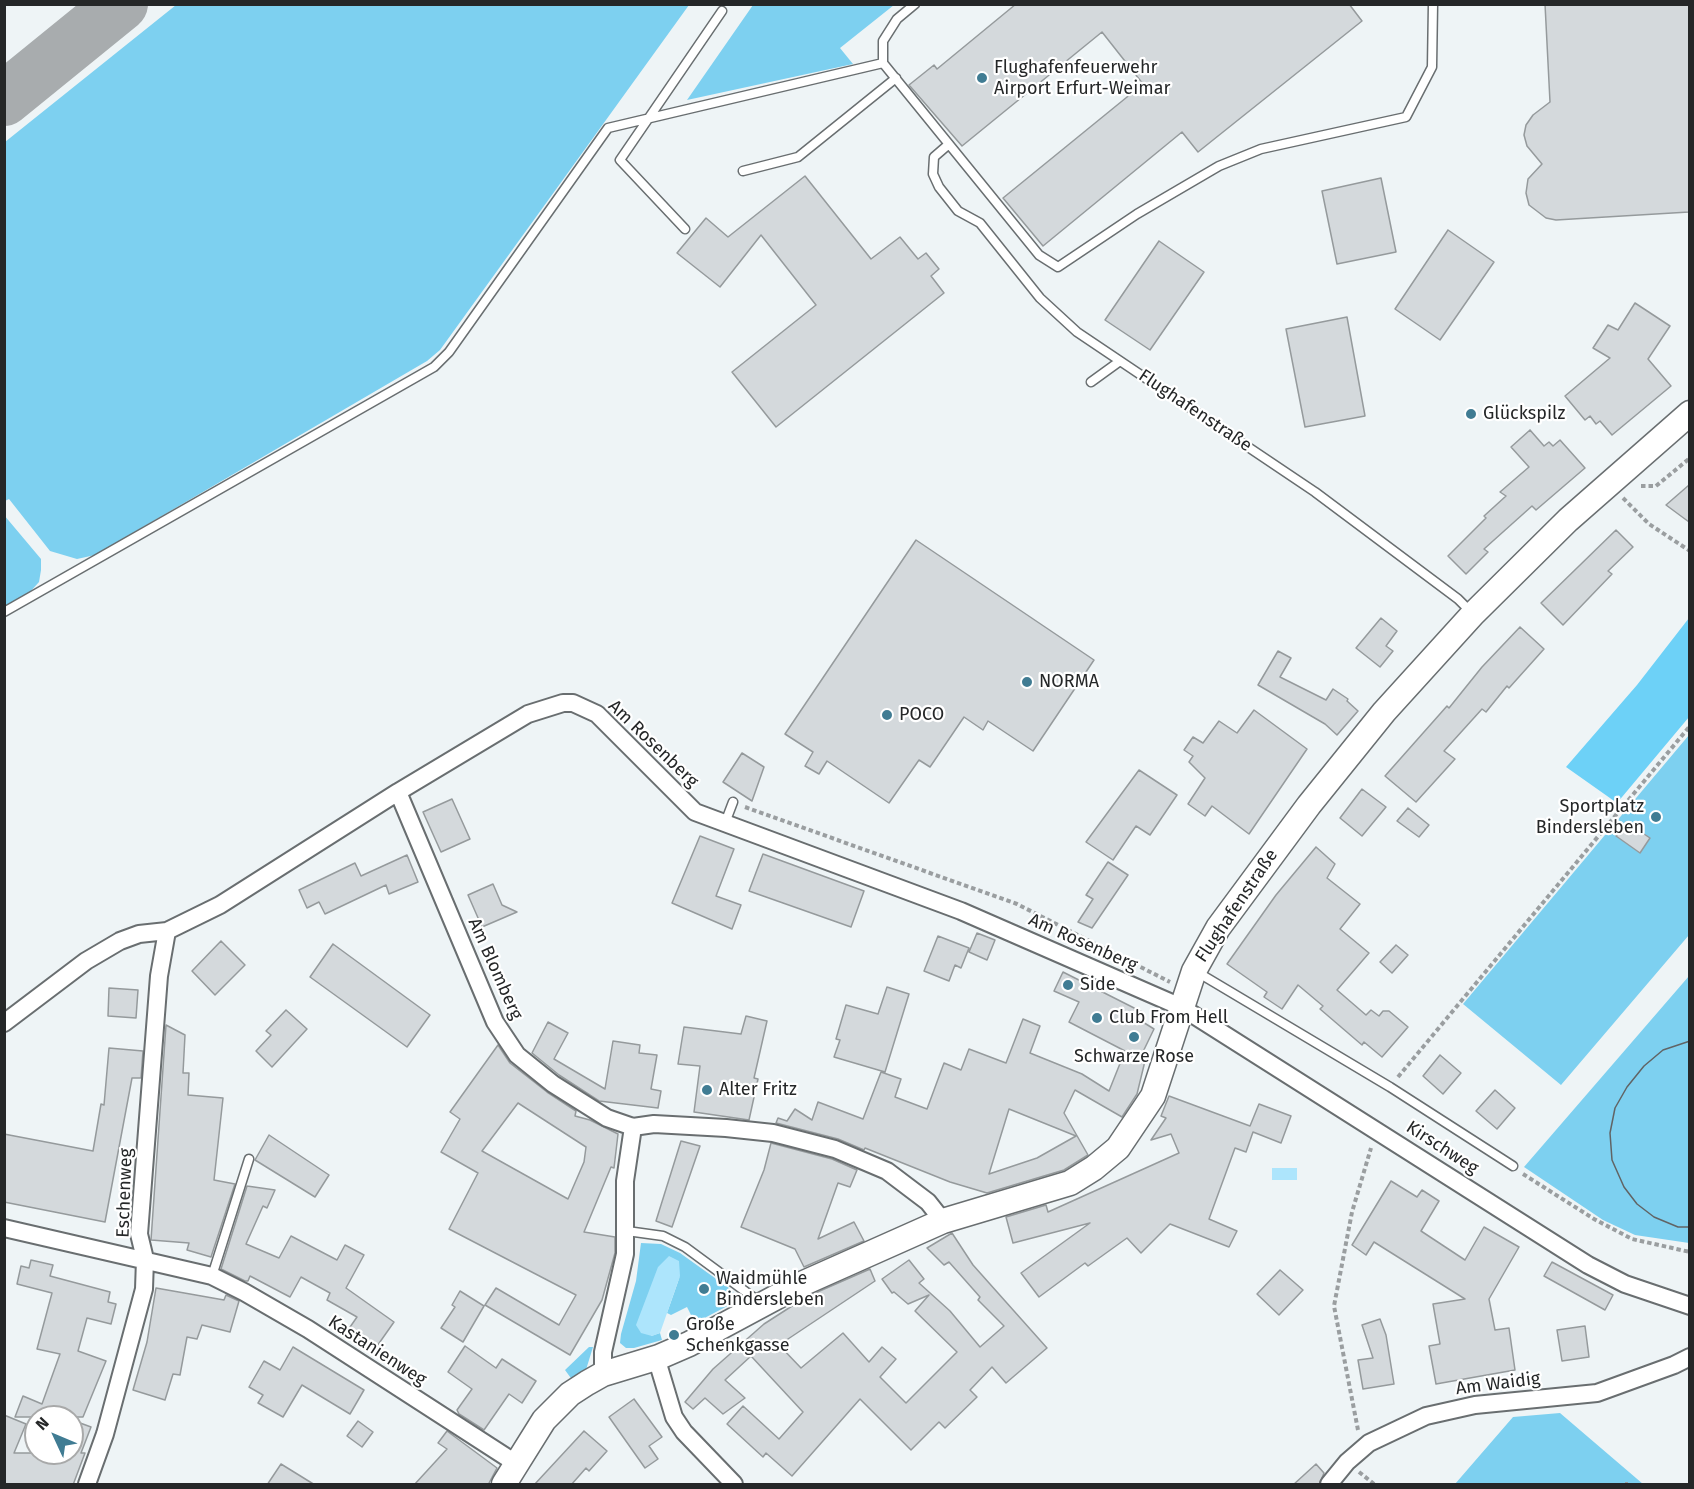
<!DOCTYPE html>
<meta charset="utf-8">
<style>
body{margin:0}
#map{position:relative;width:1694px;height:1489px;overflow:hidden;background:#eef4f6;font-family:"Fira Sans",sans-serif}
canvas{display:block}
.frame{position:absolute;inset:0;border:6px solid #252728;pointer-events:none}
.north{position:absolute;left:24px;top:1405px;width:60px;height:60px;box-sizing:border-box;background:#fff;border:2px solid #a8a9a9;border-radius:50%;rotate:314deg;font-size:16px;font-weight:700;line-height:24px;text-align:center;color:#252728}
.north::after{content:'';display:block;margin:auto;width:21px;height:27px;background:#407c93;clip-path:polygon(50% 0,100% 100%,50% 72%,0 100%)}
</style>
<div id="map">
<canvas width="1694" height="1489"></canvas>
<div class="frame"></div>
<div class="north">N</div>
</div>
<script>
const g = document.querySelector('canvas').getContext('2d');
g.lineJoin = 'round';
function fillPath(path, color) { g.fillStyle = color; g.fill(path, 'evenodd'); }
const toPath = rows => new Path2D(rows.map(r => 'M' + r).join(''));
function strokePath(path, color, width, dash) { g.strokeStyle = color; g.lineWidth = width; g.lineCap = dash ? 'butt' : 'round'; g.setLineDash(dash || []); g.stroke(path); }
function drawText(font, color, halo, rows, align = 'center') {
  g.font = font + ' "Fira Sans",sans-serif'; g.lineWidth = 4.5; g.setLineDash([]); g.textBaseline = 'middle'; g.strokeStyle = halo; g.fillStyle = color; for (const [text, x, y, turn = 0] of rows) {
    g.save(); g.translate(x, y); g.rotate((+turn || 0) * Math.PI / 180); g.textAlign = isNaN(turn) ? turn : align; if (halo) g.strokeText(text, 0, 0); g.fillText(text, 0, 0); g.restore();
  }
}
fillPath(toPath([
 [176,5,689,5,440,350,427,361,95,555,77,559,50,551,9,499,5,501,5,142],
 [753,5,753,4,894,5,840,48,853,64,687,100],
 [4,515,41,559,41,570,39,582,29,593,5,607],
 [1689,735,1689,935,1561,1085,1463,1004],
 [1689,976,1689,1243,1635,1235,1603,1220,1524,1167],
 [641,1243,661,1244,680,1253,733,1291,735,1302,695,1323,687,1307,671,1315,667,1313,680,1276,651,1336,660,1333,662,1340,634,1348,626,1348,620,1343,621,1334,636,1281],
 [589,1347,593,1347,585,1373,573,1381,565,1370],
 [1560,1413,1643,1484,1455,1484,1513,1417]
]), '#7dd0f0');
fillPath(toPath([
 [1689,618,1689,717,1617,803,1566,767,1637,685]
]), '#6dd1f7');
fillPath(toPath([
 [1272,1168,1297,1168,1297,1180,1272,1180],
 [669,1256,679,1261,680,1276,660,1333,652,1336,641,1333,636,1325,658,1267]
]), '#ade5fc');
strokePath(toPath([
 [4,99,121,4]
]), '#a8acae', 54);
const building = toPath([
 [1016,4,1349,4,1362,21,1198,152,1182,132,1043,246,1003,198,1143,84,1102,32,962,146,909,85,934,65,937,69,1016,4],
 [1545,4,1689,4,1689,212,1556,220,1546,218,1529,205,1526,193,1528,179,1542,164,1527,146,1524,135,1526,125,1533,115,1550,102,1545,4],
 [805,176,871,259,900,237,918,259,926,253,939,269,931,276,944,293,776,427,732,372,816,305,761,235,720,287,677,253,706,218,728,237,805,176],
 [1381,178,1396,252,1337,264,1322,191,1381,178],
 [1448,230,1494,262,1440,340,1395,309,1448,230],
 [1159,241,1204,272,1150,350,1105,320,1159,241],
 [1635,303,1670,326,1648,359,1671,386,1612,435,1600,421,1596,424,1590,416,1585,420,1565,396,1610,358,1593,348,1608,325,1618,330,1635,303],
 [1347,317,1365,416,1305,427,1286,329,1347,317],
 [1530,430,1544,446,1549,442,1553,446,1560,440,1585,468,1536,510,1532,506,1484,549,1488,552,1466,574,1448,556,1486,518,1484,516,1506,496,1500,492,1529,467,1511,447,1530,430],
 [1689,485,1689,522,1666,505,1689,485],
 [1616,530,1633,547,1608,571,1612,574,1563,625,1541,603,1616,530],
 [916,540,1094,660,1033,751,988,721,983,730,964,717,930,767,919,760,889,803,827,761,819,774,805,766,813,752,785,734,916,540],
 [1381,618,1397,631,1386,646,1393,651,1380,667,1356,648,1381,618],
 [1520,627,1544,649,1509,688,1507,686,1486,712,1482,709,1444,751,1455,759,1416,802,1385,776,1447,706,1449,708,1482,667,1520,627],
 [1278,651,1291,658,1280,677,1326,700,1333,689,1348,699,1347,701,1358,711,1337,735,1325,724,1258,685,1278,651],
 [1254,710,1307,749,1249,834,1212,806,1205,816,1188,804,1205,778,1189,762,1193,756,1184,750,1193,737,1203,743,1219,721,1237,733,1254,710],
 [742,753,764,767,752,801,723,782,742,753],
 [1139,770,1177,795,1150,835,1136,826,1113,860,1086,842,1139,770],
 [1362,789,1386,807,1362,836,1340,818,1362,789],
 [452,799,470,839,441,852,423,812,452,799],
 [1408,808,1429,825,1419,837,1397,821,1408,808],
 [1626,822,1650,838,1640,853,1616,836,1626,822],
 [700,836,734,849,716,896,741,905,732,929,672,903,700,836],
 [1316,847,1335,864,1327,878,1360,904,1340,929,1369,953,1337,990,1366,1015,1371,1010,1379,1016,1383,1011,1389,1011,1408,1027,1382,1057,1364,1042,1362,1045,1320,1009,1323,1006,1298,985,1282,1009,1264,997,1267,992,1227,964,1276,895,1316,847],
 [763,854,864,891,851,927,749,891,763,854],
 [407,855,418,882,389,894,386,885,325,914,319,902,307,908,299,890,355,863,361,876,407,855],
 [1108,862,1128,875,1092,928,1078,922,1093,899,1086,895,1108,862],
 [493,884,502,905,517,912,482,927,468,895,493,884],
 [977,933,995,940,987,960,969,952,977,933],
 [938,936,969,948,961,968,955,965,949,981,924,971,938,936],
 [221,941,245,965,215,995,192,971,221,941],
 [333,944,430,1015,407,1047,310,977,333,944],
 [1396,945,1408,955,1392,973,1380,962,1396,945],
 [1063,972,1142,1012,1138,1019,1154,1029,1140,1058,1145,1061,1137,1094,1122,1117,1075,1090,1064,1113,1088,1155,1064,1170,987,1193,950,1182,865,1148,864,1150,838,1139,776,1123,778,1118,787,1121,795,1109,812,1120,818,1102,863,1119,881,1072,901,1079,895,1097,927,1109,944,1063,961,1070,969,1049,1006,1063,1023,1019,1040,1026,1030,1053,1082,1074,1109,1091,1125,1051,1069,1022,1079,1002,1054,991,1063,972],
 [1009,1109,1076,1136,1037,1158,989,1174,1009,1109],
 [887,987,909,994,885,1072,834,1057,840,1040,836,1039,846,1005,878,1014,887,987],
 [109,988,138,990,136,1018,108,1016,109,988],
 [286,1010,307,1029,272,1067,256,1051,271,1035,266,1031,286,1010],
 [746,1016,767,1021,754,1078,758,1079,749,1120,694,1112,700,1066,678,1064,684,1027,741,1034,746,1016],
 [548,1022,568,1033,554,1059,605,1089,613,1041,640,1045,639,1053,657,1055,651,1089,661,1091,658,1108,599,1101,559,1075,532,1053,548,1022],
 [166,1025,185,1035,183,1073,189,1073,188,1095,223,1098,214,1180,235,1184,211,1257,187,1250,189,1243,151,1240,166,1025],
 [498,1045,510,1063,547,1092,576,1111,575,1116,590,1120,618,1134,614,1168,611,1167,584,1232,615,1237,615,1253,602,1300,570,1355,485,1305,496,1288,559,1325,576,1295,449,1229,478,1173,441,1152,460,1119,450,1112,498,1045],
 [518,1103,586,1147,584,1162,568,1199,482,1151,518,1103],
 [109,1048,143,1051,141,1078,132,1078,105,1222,4,1202,4,1134,93,1151,101,1104,104,1105,109,1048],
 [1440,1055,1461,1073,1443,1094,1423,1076,1440,1055],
 [1495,1090,1515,1108,1497,1129,1476,1111,1495,1090],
 [1169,1096,1250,1126,1259,1104,1291,1116,1281,1143,1253,1132,1246,1152,1235,1148,1209,1219,1237,1231,1229,1247,1170,1224,1141,1253,1127,1238,1088,1266,1085,1263,1039,1297,1021,1273,1090,1223,1013,1243,1006,1217,1046,1205,1048,1212,1179,1153,1171,1134,1151,1140,1166,1118,1161,1116,1169,1096],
 [269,1135,329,1175,315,1197,255,1160,269,1135],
 [681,1141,700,1146,672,1227,656,1221,681,1141],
 [771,1143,832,1159,857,1170,850,1187,838,1183,818,1239,854,1222,864,1241,804,1267,795,1249,741,1227,764,1170,771,1143],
 [1391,1181,1417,1197,1422,1190,1439,1201,1421,1231,1465,1260,1484,1227,1519,1247,1489,1299,1495,1330,1509,1328,1515,1370,1436,1384,1429,1346,1440,1344,1433,1304,1465,1299,1374,1242,1366,1255,1352,1245,1391,1181],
 [247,1186,275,1190,267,1208,263,1206,246,1244,279,1258,291,1236,337,1260,345,1245,364,1255,346,1288,394,1322,375,1349,348,1330,357,1317,327,1300,330,1293,301,1277,290,1297,250,1276,248,1281,245,1281,221,1269,247,1186],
 [952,1233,973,1265,1047,1348,1006,1383,992,1367,970,1390,977,1397,945,1428,939,1422,911,1450,860,1399,792,1476,766,1453,763,1457,727,1424,743,1406,779,1439,803,1412,751,1356,725,1380,745,1398,723,1414,705,1398,693,1409,685,1402,713,1369,764,1324,806,1297,870,1269,875,1281,779,1345,801,1368,843,1333,869,1362,882,1347,896,1359,880,1377,906,1403,957,1352,915,1311,929,1295,908,1304,894,1292,892,1293,882,1279,909,1260,924,1279,919,1283,950,1311,980,1347,1004,1326,978,1300,980,1297,949,1262,944,1265,927,1248,952,1233],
 [31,1260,53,1265,50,1276,110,1292,108,1302,116,1304,111,1324,87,1318,78,1351,106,1361,83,1417,15,1417,23,1396,42,1404,60,1354,37,1349,52,1293,17,1284,21,1266,29,1268,31,1260],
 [1552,1262,1613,1295,1605,1310,1544,1276,1552,1262],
 [1280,1270,1303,1290,1279,1315,1257,1294,1280,1270],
 [156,1288,224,1300,226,1295,239,1301,230,1332,202,1325,197,1339,187,1337,180,1375,173,1374,165,1400,133,1390,147,1342,156,1288],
 [460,1291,484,1306,463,1342,441,1328,455,1307,452,1305,460,1291],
 [1380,1319,1386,1335,1394,1384,1363,1389,1358,1360,1373,1358,1362,1325,1380,1319],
 [1585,1326,1589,1357,1562,1361,1557,1330,1585,1326],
 [465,1346,496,1368,502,1359,536,1381,522,1403,509,1394,484,1430,459,1414,457,1410,472,1389,448,1372,465,1346],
 [293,1347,364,1390,350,1414,302,1385,283,1417,258,1403,263,1395,249,1387,264,1361,280,1370,293,1347],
 [634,1399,662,1437,649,1446,658,1459,645,1468,609,1417,634,1399],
 [4,1415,26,1424,14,1453,72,1453,72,1420,91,1427,81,1453,85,1453,73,1485,4,1485,4,1415],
 [358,1421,373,1432,362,1447,347,1436,358,1421],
 [447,1431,497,1468,488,1485,414,1485,447,1449,438,1443,447,1431],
 [584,1431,607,1451,589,1471,586,1468,571,1485,534,1485,584,1431],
 [281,1464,315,1485,267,1485,281,1464],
 [1316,1464,1324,1473,1319,1485,1293,1485,1316,1464]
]);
fillPath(building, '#d4d9dc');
strokePath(building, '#959a9c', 1.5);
const lane = toPath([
 [915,4,897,19,883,41,883,63,1039,255,1058,267,1137,214,1219,166,1261,149,1406,117,1432,67,1433,4],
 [949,144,934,157,933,174,939,187,958,211,980,223,1040,298,1077,332,1315,492,1458,599,1472,613],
 [743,171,798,157,896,78],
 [685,229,620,160,722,11],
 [1091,382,1120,361],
 [4,612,434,367,449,352,608,128,883,63],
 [725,823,733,802],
 [1197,972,1390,1087,1513,1166],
 [627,1231,663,1236,685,1247,761,1303],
 [212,1276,249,1159]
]);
const street = toPath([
 [398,792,495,1022,517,1055,553,1084,607,1118,633,1127,654,1124,726,1128,773,1133,835,1149,887,1171,928,1202,943,1221],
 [4,1023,86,961,120,941,139,934,167,931,220,905,398,792,528,714,563,703,573,703,597,714,695,812,961,911,1181,1007,1588,1265,1625,1284,1690,1306],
 [4,1228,212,1276,244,1292,308,1329,517,1464],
 [659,1357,659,1367,674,1417,684,1432,734,1484],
 [603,1374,603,1352,625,1254,625,1181,633,1127],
 [87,1484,105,1434,144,1289,145,1259,139,1234,159,976,167,931],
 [1329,1484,1347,1462,1369,1443,1426,1416,1475,1405,1597,1393,1674,1365,1690,1357]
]);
const secondary = toPath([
 [504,1484,544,1420,570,1394,587,1383,603,1374,659,1357,689,1344,797,1286,943,1221,1070,1183,1094,1168,1118,1148,1153,1096,1194,971,1218,928,1309,805,1384,712,1473,614,1568,520,1690,413]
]);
strokePath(lane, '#696e70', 11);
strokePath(street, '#696e70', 20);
strokePath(secondary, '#696e70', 27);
strokePath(toPath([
 [1641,486,1656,486,1690,458],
 [1623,498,1649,524,1690,551],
 [745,807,1017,904,1170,982],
 [1398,1077,1690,726],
 [1523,1174,1594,1219,1632,1239,1690,1252],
 [1358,1430,1334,1306,1352,1212,1371,1148],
 [1359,1472,1374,1484],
 [1625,1484,1628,1484]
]), '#9a9ea0', 4, [4.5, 3]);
strokePath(lane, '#fff', 8);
strokePath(street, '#fff', 16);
strokePath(secondary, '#fff', 24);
strokePath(toPath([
 [1690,1041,1663,1050,1644,1066,1627,1087,1615,1108,1610,1133,1612,1160,1624,1187,1637,1204,1654,1217,1678,1227,1690,1227]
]), '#616465', 1.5);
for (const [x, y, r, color] of [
 [982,78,6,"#407c93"],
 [1471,414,6,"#407c93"],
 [1027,682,6,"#407c93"],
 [887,715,6,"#407c93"],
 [1656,817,6,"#407c93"],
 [1068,985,6,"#407c93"],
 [1097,1018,6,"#407c93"],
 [1134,1037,6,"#407c93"],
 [707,1090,6,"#407c93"],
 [704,1289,6,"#407c93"],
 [674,1335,6,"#407c93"]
]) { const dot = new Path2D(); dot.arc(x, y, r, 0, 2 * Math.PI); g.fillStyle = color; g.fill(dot); strokePath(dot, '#fff', 2); }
drawText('18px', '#252728', '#fff', [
 ["Flughafenfeuerwehr",994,68],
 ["Airport Erfurt-Weimar",994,89],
 ["Glückspilz",1483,414],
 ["NORMA",1039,682],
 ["POCO",899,715],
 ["Sportplatz",1644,807,"right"],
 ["Bindersleben",1644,828,"right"],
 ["Side",1080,985],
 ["Club From Hell",1109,1018],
 ["Schwarze Rose",1134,1057,"center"],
 ["Alter Fritz",719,1090],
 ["Waidmühle",716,1279],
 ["Bindersleben",716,1300],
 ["Große",686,1325],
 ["Schenkgasse",686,1346]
], 'left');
drawText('18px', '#252728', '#fff', [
 ["Flughafenstraße",1195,411,34],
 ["Am Rosenberg",653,744,44],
 ["Flughafenstraße",1237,906,-56],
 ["Am Rosenberg",1083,943,24],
 ["Am Blomberg",495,969,66],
 ["Kirschweg",1442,1148,33],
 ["Eschenweg",125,1193,-88],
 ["Kastanienweg",377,1351,33],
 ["Am Waidig",1498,1384,-7]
]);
</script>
